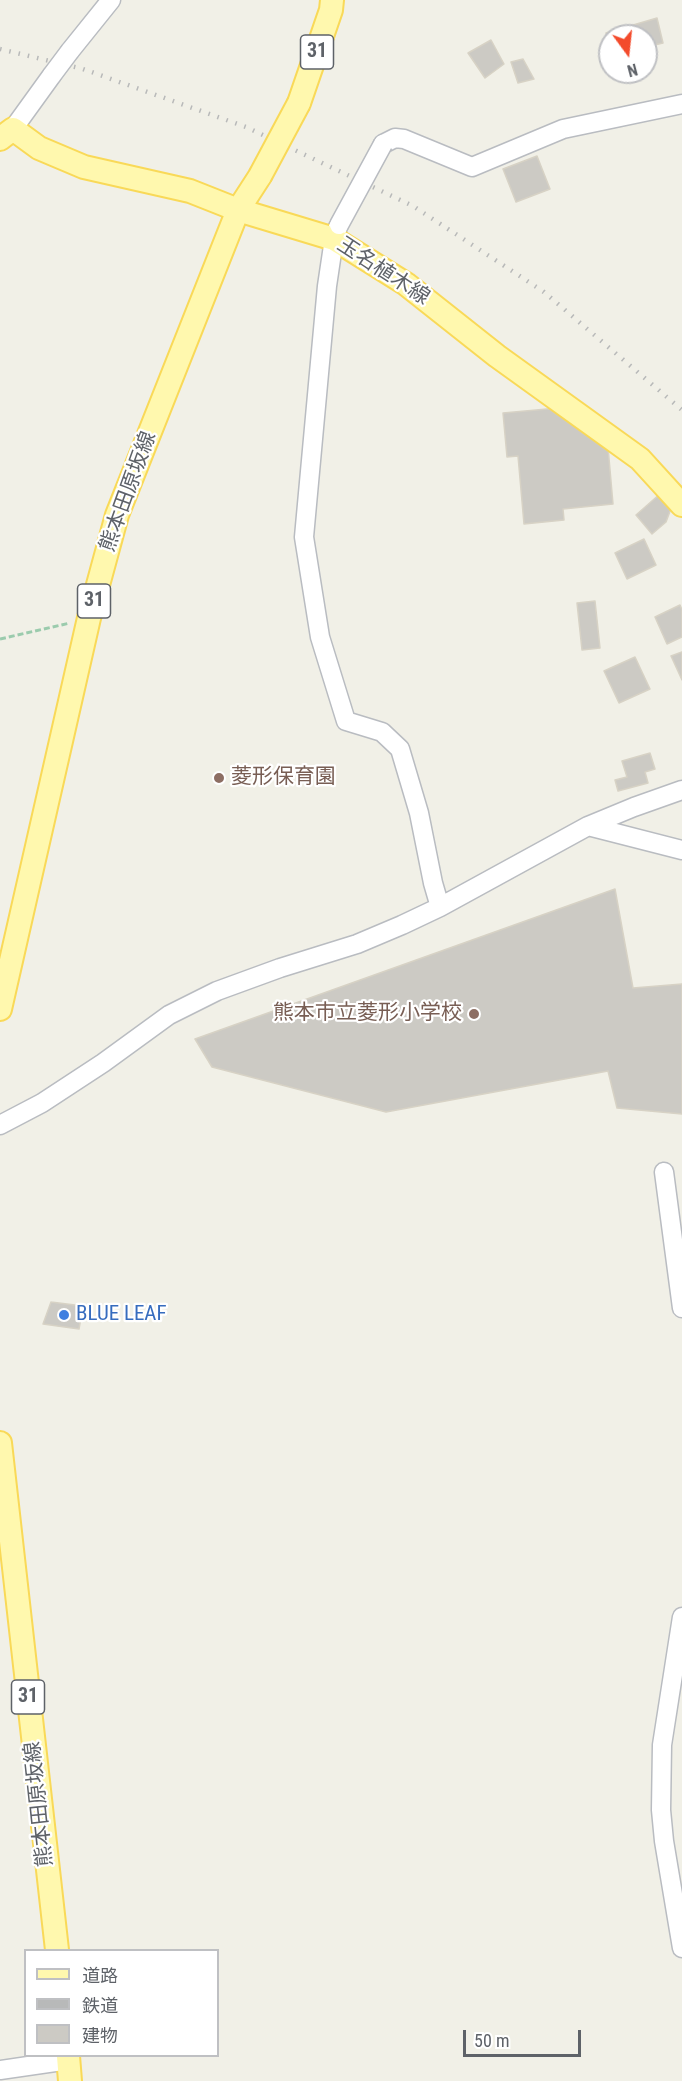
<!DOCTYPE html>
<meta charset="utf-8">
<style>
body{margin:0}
#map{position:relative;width:682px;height:2081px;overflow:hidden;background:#f1f0e7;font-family:"Roboto Condensed","Noto Sans JP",sans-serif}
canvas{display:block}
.legend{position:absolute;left:24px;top:1949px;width:195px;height:108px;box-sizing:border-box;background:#fff;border:2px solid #bfc0c3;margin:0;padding:8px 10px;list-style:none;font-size:18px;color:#5e6268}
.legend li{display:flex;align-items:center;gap:12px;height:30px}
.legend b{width:30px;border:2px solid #bfc0c3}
.north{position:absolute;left:598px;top:24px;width:60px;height:60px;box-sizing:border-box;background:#fff;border:2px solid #bfc0c3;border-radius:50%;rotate:165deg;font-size:16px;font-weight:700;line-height:24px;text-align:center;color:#5e6268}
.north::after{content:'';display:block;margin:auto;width:21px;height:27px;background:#f34b2c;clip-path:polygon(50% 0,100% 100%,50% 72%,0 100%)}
.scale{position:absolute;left:463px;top:2030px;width:118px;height:27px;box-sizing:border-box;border:3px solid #5e6268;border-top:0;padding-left:8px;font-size:18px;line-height:21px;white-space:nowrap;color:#5e6268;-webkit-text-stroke:4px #fff;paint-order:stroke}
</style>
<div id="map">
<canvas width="682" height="2081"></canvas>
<ul class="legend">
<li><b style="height:8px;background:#fff8ae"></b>道路</li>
<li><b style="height:8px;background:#b8b9b9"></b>鉄道</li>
<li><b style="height:16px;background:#cccac4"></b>建物</li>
</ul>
<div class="north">N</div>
<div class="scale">50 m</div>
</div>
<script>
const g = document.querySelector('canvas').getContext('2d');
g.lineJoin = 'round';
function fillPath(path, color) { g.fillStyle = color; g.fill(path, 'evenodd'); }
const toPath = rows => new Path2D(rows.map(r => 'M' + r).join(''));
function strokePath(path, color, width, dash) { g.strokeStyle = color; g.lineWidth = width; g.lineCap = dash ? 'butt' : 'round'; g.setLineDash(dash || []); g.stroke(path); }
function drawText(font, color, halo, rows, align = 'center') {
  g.font = font + ' "Roboto Condensed","Noto Sans JP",sans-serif'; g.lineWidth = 4.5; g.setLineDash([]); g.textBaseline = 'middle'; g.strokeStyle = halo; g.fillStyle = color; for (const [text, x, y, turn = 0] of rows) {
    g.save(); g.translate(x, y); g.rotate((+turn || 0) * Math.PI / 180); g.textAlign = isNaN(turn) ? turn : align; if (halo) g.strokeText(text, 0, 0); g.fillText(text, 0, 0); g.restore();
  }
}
const building = toPath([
 [657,18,663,43,646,47,646,36,610,36,610,46,606,33,657,18],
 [491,40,504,64,485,78,468,53,491,40],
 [523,59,534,79,518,83,511,62,523,59],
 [537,156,550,189,516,202,503,169,537,156],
 [558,408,608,447,613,504,563,509,564,520,524,524,518,456,507,457,503,413,558,408],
 [661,493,672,506,666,522,652,534,636,515,661,493],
 [644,539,656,565,627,579,615,553,644,539],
 [595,601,600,648,582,650,577,603,595,601],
 [680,605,682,610,682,637,667,644,655,617,680,605],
 [682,652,682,680,671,656,682,652],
 [635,657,650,689,619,703,604,671,635,657],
 [650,753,655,769,645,772,648,783,618,791,615,780,627,777,622,761,650,753],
 [615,889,633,988,682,984,682,1114,617,1108,608,1071,386,1112,212,1067,195,1039,615,889],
 [51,1302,83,1306,79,1329,43,1324,51,1302]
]);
fillPath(building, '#cccac4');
strokePath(building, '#d7d2c5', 1.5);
const minor = toPath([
 [70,51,111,0],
 [13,129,52,75],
 [383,144,395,138,404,139,472,167,563,129,682,104],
 [338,227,334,239,327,286,304,537,320,637,346,721,382,732,400,749,419,813,433,883,440,907],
 [588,826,682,850],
 [0,1125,42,1103,103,1063,169,1015,217,991,280,968,357,944,402,925,440,907,588,826,634,807,682,790],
 [664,1172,682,1308],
 [682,1617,662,1745,661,1810,664,1841,682,1948],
 [0,2070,69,2060]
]);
const major = toPath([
 [299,103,331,10,332,0],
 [0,139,13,129,39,148,84,167,190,191,238,210,334,239,406,284,497,356,640,459,682,505],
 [0,1009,89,618,117,515,238,210,260,176],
 [0,1443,57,1950],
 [68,2056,70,2081]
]);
strokePath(minor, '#b9bcc1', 21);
strokePath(major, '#f9d958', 26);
strokePath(toPath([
 [0,639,70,623]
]), '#9bcbad', 3, [6, 3]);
strokePath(minor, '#fff', 18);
strokePath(major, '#fff8ae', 22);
strokePath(toPath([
 [0,49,83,69,246,127,413,206,544,292,682,410]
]), '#b8b9b9', 4.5, [1.5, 8]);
const minorBridge = toPath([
 [52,75,70,51],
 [339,225,383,144]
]);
const majorBridge = toPath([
 [260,176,299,103]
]);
strokePath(minorBridge, '#b9bcc1', 21, []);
strokePath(majorBridge, '#f9d958', 26, []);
strokePath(minorBridge, '#fff', 18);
strokePath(majorBridge, '#fff8ae', 22);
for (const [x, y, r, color] of [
 [219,778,6,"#8d6e63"],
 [474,1014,6,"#8d6e63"],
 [64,1315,6,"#3f7fe0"]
]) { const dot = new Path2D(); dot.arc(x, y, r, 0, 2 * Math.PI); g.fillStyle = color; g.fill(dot); strokePath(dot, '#fff', 2); }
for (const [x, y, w] of [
 [317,52,33],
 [94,601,33],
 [28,1697,33]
]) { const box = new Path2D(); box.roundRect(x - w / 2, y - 17, w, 34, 4.5); g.fillStyle = '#fff'; g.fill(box); strokePath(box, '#5e6268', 1.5); }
drawText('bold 20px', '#5e6268', null, [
 ["31",317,52],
 ["31",94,601],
 ["31",28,1697]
]);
drawText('21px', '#5e6268', '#fff', [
 ["玉名植木線",383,272,33],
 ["熊本田原坂線",129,492,-70],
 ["熊本田原坂線",40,1804,-96]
]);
drawText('21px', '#785e54', '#fff', [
 ["菱形保育園",231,778],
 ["熊本市立菱形小学校",462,1014,"right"]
], 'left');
drawText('21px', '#366cbe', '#fff', [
 ["BLUE LEAF",76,1315]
], 'left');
</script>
